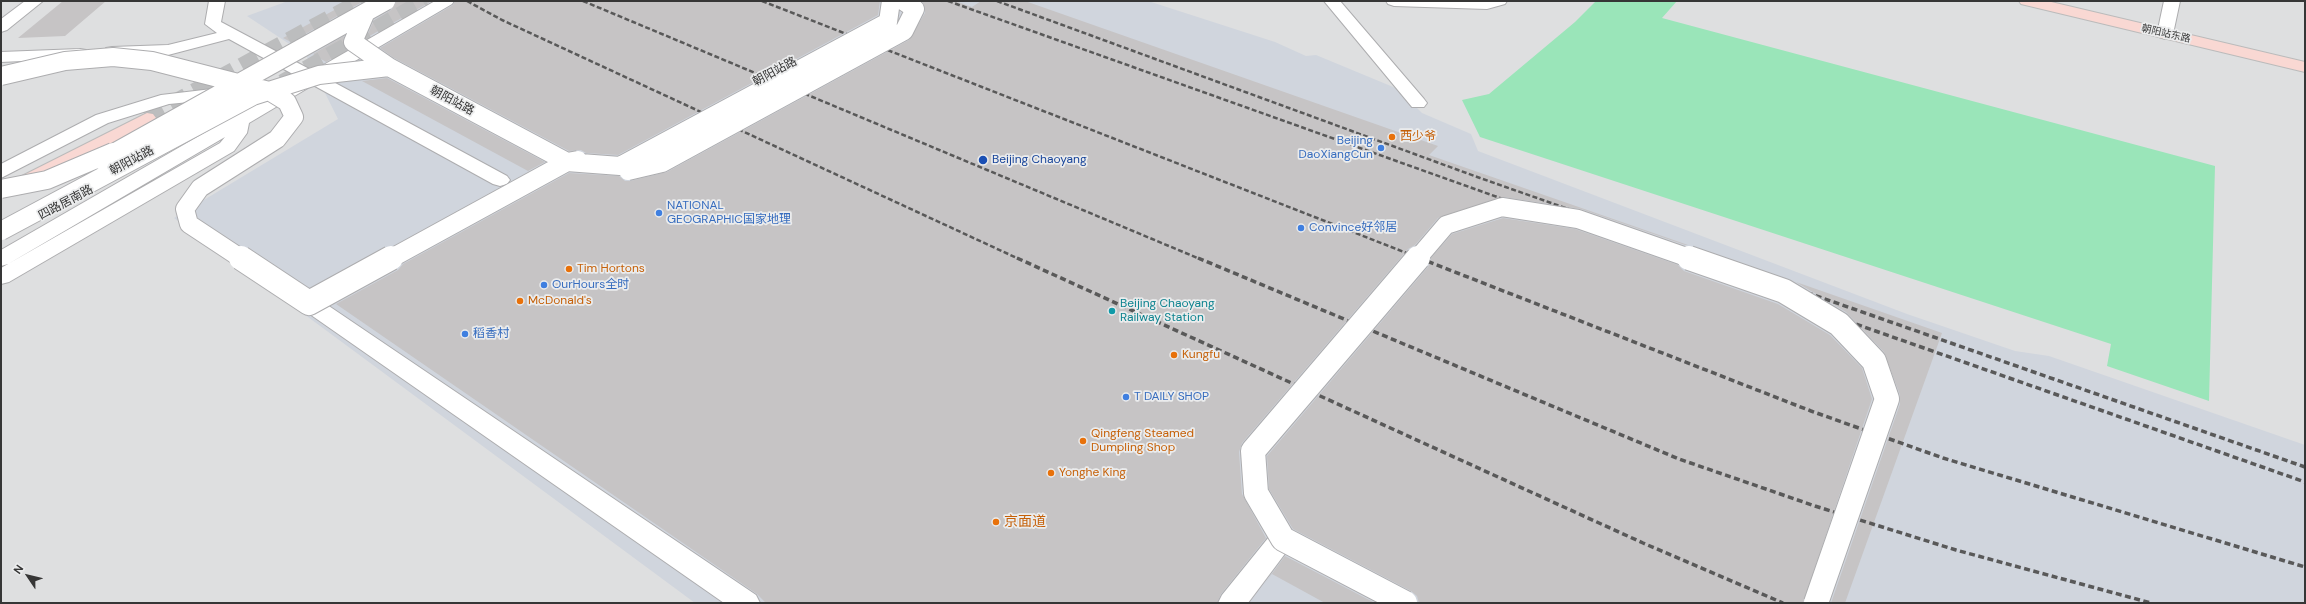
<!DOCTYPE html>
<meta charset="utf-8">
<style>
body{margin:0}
#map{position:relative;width:2306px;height:604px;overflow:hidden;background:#dedfe0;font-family:"DM Sans",sans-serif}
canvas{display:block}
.frame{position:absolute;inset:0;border:2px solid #363636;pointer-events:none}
.north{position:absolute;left:8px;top:556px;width:40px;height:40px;-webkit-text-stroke:3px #ebeced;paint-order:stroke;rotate:305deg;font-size:11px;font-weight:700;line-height:16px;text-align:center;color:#363636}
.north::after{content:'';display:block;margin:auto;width:14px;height:18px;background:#363636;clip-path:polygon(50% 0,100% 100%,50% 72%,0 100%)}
</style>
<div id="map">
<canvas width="2306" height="604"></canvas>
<div class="frame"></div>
<div class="north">N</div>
</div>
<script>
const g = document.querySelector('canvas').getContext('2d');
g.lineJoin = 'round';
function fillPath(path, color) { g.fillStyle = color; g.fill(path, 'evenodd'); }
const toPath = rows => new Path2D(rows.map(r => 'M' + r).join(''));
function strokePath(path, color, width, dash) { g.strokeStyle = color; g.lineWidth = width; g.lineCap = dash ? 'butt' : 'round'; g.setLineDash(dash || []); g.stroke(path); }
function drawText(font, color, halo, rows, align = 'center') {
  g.font = font + ' "DM Sans","Noto Sans SC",sans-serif'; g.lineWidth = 3.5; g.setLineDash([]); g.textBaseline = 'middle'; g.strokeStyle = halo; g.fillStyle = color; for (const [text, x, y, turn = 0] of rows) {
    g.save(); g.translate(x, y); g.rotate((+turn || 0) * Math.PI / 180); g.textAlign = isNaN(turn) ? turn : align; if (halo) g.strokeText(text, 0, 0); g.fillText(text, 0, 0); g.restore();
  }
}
fillPath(toPath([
 [288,1,1148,1,1275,42,1306,56,1316,55,1398,89,1422,113,1471,134,1478,151,1907,314,2015,351,2049,356,2305,445,2305,603,695,603,174,218,338,119,306,55,247,16]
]), '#d0d5dd');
fillPath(toPath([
 [1596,1,1677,1,1662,18,2215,166,2209,401,2107,366,2111,344,1480,137,1462,100,1489,94,1575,22]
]), '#9ae5b9');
fillPath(toPath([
 [63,1,106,1,65,36,18,38],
 [351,1,364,1,291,42,283,38],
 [396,1,432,1,366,38,374,20,391,10],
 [455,1,880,1,878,15,618,155,586,153,581,150,569,151,394,58,380,48,453,5],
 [922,1,955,1,972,7,981,1,1025,1,1438,146,1429,155,1688,245,1685,245,1581,209,1504,197,1438,218,1415,245,1408,249,1242,443,1239,452,1242,494,1266,538,1221,594,1217,603,766,603,757,594,336,304,398,270,403,264,569,173,619,176,625,181,630,181,667,172,909,40,925,13,925,8],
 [344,36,343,43,346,50,326,62,313,54],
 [387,78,545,162,528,171,362,81],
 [1503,218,1575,229,1678,265,1684,271,1778,304,1830,335,1862,368,1872,399,1803,603,1419,603,1417,596,1411,591,1293,529,1269,489,1267,456,1428,267,1431,258,1452,234],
 [1796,282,1942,333,1845,603,1831,603,1900,404,1900,395,1884,352,1846,312],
 [1285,556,1375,603,1325,603,1272,574,1265,583]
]), '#c6c4c5');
strokePath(toPath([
 [283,83,426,1],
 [147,118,363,1]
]), '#bcbdbe', 18, [18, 9]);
const minor = toPath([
 [25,1,43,1,7,30,1,32,1,19,25,1],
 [209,1,225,1,221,22,313,71,435,1,454,1,452,4,326,78,507,176,510,180,507,184,500,186,493,184,313,85,249,123,247,133,234,151,9,282,1,284,1,268,220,143,225,137,8,264,1,266,1,250,232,117,224,105,210,100,169,104,108,123,1,178,1,164,96,115,161,95,212,89,236,97,245,110,300,78,229,39,168,55,112,57,106,56,104,52,106,48,112,47,168,45,217,33,205,24,209,1],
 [1324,1,1340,1,1424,99,1427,103,1424,107,1412,107,1324,1],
 [1386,1,1507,1,1505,4,1487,9,1394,6,1388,4,1386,1],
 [2164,1,2180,1,2173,34,2171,37,2165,39,2159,37,2157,34,2164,1],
 [80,49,86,50,88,54,86,58,1,62,1,52,80,49],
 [309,296,317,298,756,595,760,603,724,603,301,308,298,303,301,298,309,296],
 [1283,528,1293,532,1296,539,1248,603,1218,603,1222,595,1273,532,1283,528]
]);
const major = toPath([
 [2019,1,2047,1,2305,62,2305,72,2021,4,2019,1],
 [147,113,153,114,156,118,153,122,30,187,23,189,16,187,13,183,16,179,147,113]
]);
strokePath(minor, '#adadaf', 2);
strokePath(major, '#bbb', 2);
fillPath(minor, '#fff');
fillPath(major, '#f9d8d3');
strokePath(toPath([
 [467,1,502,20,1019,259],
 [583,1,1200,259],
 [762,1,1422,259],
 [948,1,1671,259],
 [997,1,1480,178,1711,259]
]), '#595959', 2.5, [5, 2.5]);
strokePath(toPath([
 [1017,258,1643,543,1783,603],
 [1198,258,1679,459,1815,506,1956,550,2151,603],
 [1419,258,1811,411,1943,458,2305,567],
 [1668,258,2305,482],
 [1708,258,2305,467]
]), '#595959', 3.5, [6, 3.5]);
const minorBridgeFar1 = toPath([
 [366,12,353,42,389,67],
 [1,76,65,61,113,57,152,61,269,91,287,102,294,117,277,139,200,188,185,209,189,224,242,259],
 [101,160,386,1],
 [628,171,662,163,904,31,915,9,903,1],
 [1,189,47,180,113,152],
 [1,231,253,96,319,75,389,67,567,162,578,160],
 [390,259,567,162,620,166,888,22,891,1],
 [1417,259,1446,225,1502,207,1578,219,1692,259]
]);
const minorBridge = toPath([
 [241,258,309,303,391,258],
 [1689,258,1784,291,1839,324,1874,361,1887,399,1816,603],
 [1405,603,1283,539,1256,493,1253,451,1418,258]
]);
strokePath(minorBridgeFar1, '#adadaf', 20, []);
strokePath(minorBridge, '#adadaf', 26, []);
strokePath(minorBridgeFar1, '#fff', 18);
strokePath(minorBridge, '#fff', 24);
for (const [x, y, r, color] of [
 [1392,137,4,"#e8710a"],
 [1381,148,4,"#3f7fe0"],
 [983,160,5,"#1a4fb4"],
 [659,213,4,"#3f7fe0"],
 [1301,228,4,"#3f7fe0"],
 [569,269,4,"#e8710a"],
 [544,285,4,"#3f7fe0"],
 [520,301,4,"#e8710a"],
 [1112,311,4,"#0f9aa8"],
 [465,334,4,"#3f7fe0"],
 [1174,355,4,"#e8710a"],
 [1126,397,4,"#3f7fe0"],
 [1083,441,4,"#e8710a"],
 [1051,473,4,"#e8710a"],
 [996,522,4,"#e8710a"]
]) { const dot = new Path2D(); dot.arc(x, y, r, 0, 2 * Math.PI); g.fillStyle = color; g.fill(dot); strokePath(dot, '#ebeced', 1.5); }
drawText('10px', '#363636', '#ebeced', [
 ["朝阳站东路",2166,34,13]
]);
drawText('12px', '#363636', '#ebeced', [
 ["朝阳站路",775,72,-28],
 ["朝阳站路",452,101,28],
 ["朝阳站路",132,161,-28],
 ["四路居南路",66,203,-28]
]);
drawText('12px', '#c56008', '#ebeced', [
 ["西少爷",1400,137],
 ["Tim Hortons",577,269],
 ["McDonald's",528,301],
 ["Kungfu",1182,355],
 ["Qingfeng Steamed",1091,434],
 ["Dumpling Shop",1091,448],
 ["Yonghe King",1059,473]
], 'left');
drawText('12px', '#366cbe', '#ebeced', [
 ["Beijing",1373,141,"right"],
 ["DaoXiangCun",1373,155,"right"],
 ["NATIONAL",667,206],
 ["GEOGRAPHIC国家地理",667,220],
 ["Convince好邻居",1309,228],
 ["OurHours全时",552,285],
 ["稻香村",473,334],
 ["T DAILY SHOP",1134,397]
], 'left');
drawText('12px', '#164399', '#ebeced', [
 ["Beijing Chaoyang",992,160]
], 'left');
drawText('12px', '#0d838f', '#ebeced', [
 ["Beijing Chaoyang",1120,304],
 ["Railway Station",1120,318]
], 'left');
drawText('14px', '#c56008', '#ebeced', [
 ["京面道",1004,522]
], 'left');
</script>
